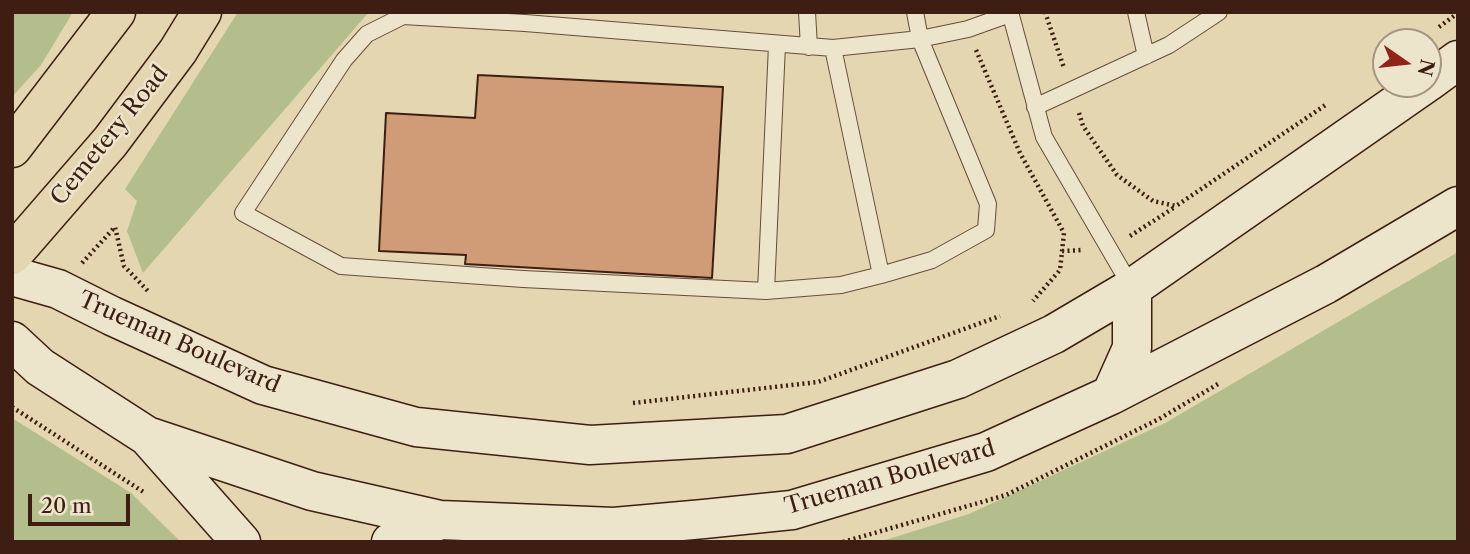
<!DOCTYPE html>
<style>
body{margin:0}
#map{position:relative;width:1470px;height:554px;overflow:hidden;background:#e3d6b1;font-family:"Libre Caslon Text",serif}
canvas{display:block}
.frame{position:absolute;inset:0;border:14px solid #3e1e13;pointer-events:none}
.north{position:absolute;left:1372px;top:28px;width:70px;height:70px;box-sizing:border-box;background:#ede4cc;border:2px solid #a79582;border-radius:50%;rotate:104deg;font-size:19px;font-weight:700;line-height:28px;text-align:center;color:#3e1e13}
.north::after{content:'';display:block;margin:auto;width:24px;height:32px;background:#8f2418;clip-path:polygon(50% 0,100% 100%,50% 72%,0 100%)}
.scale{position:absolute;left:28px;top:494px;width:102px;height:32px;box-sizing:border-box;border:4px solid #3e1e13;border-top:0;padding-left:9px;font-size:21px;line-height:24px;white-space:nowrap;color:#3e1e13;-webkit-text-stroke:5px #ede4cc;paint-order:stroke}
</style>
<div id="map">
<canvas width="1470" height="554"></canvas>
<div class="frame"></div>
<div class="north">N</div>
<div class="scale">20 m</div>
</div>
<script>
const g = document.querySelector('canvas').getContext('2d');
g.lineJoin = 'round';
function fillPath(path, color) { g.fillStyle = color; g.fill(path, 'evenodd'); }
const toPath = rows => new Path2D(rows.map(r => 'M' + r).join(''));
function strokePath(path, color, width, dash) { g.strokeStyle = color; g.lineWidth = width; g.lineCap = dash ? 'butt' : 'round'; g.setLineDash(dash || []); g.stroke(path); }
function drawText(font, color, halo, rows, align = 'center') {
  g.font = font + ' "Libre Caslon Text",serif'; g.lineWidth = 5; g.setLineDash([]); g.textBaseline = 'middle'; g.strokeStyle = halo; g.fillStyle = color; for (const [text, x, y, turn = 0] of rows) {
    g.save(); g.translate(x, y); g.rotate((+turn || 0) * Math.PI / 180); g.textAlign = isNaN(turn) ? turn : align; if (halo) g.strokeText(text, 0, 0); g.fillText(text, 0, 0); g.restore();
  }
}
fillPath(toPath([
 [12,12,73,12,41,65,12,97],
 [238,12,369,12,143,273,127,231,137,201,125,189],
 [1458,252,1458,542,879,542,969,514,1165,423],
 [12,418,131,493,181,542,12,542]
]), '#b3be8c');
const building = toPath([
 [478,75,723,87,712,278,465,264,466,255,379,251,386,113,475,118,478,75]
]);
fillPath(building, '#cf9c77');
strokePath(building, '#3e1e13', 2);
const lane = toPath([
 [807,12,809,47],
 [1010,12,1044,137,1132,288],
 [1136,12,1146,56],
 [777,45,766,291,523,279,341,266,243,213,344,60,367,34,403,16,525,23,833,48,920,39,968,29,1010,14],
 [833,48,881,275],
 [1035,107,1169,45,1219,12],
 [766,291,841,285,881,275,932,260,986,230,988,204,920,39,915,12]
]);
const secondary = toPath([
 [1428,82,1458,60],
 [12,276,58,289,112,316,263,385,416,427,590,445,787,434,958,379,1054,334,1132,288,1425,84],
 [12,341,40,367,147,436,312,491,440,520,614,527,704,519,792,510,986,452,1111,395,1326,284,1458,206],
 [1111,395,1132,348,1132,288],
 [148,437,241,542],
 [391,542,440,520]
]);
const primary = toPath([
 [12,148,116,12],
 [12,255,110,142,178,51,202,12]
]);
strokePath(lane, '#674c3a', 18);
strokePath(secondary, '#3e1e13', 41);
strokePath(primary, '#3e1e13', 41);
strokePath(toPath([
 [1045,12,1064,68],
 [1439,27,1458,13],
 [976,50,1020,153,1064,233,1060,270,1033,301],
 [1079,113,1083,126,1117,175,1153,201,1176,206,1327,104],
 [1130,236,1175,207],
 [1062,251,1083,250],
 [82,263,115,227,124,266,148,291],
 [633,403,818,382,1000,316],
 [12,407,145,493],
 [843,542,1006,495,1159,419,1218,384]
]), '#3e1e13', 4.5, [2, 3.5]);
strokePath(lane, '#ede4cc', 16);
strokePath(secondary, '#ede4cc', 38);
strokePath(primary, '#e3d6b1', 38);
drawText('23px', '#3e1e13', '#ede4cc', [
 ["Cemetery Road",110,136,-51],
 ["Trueman Boulevard",179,343,24],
 ["Trueman Boulevard",890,478,-16]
]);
</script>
